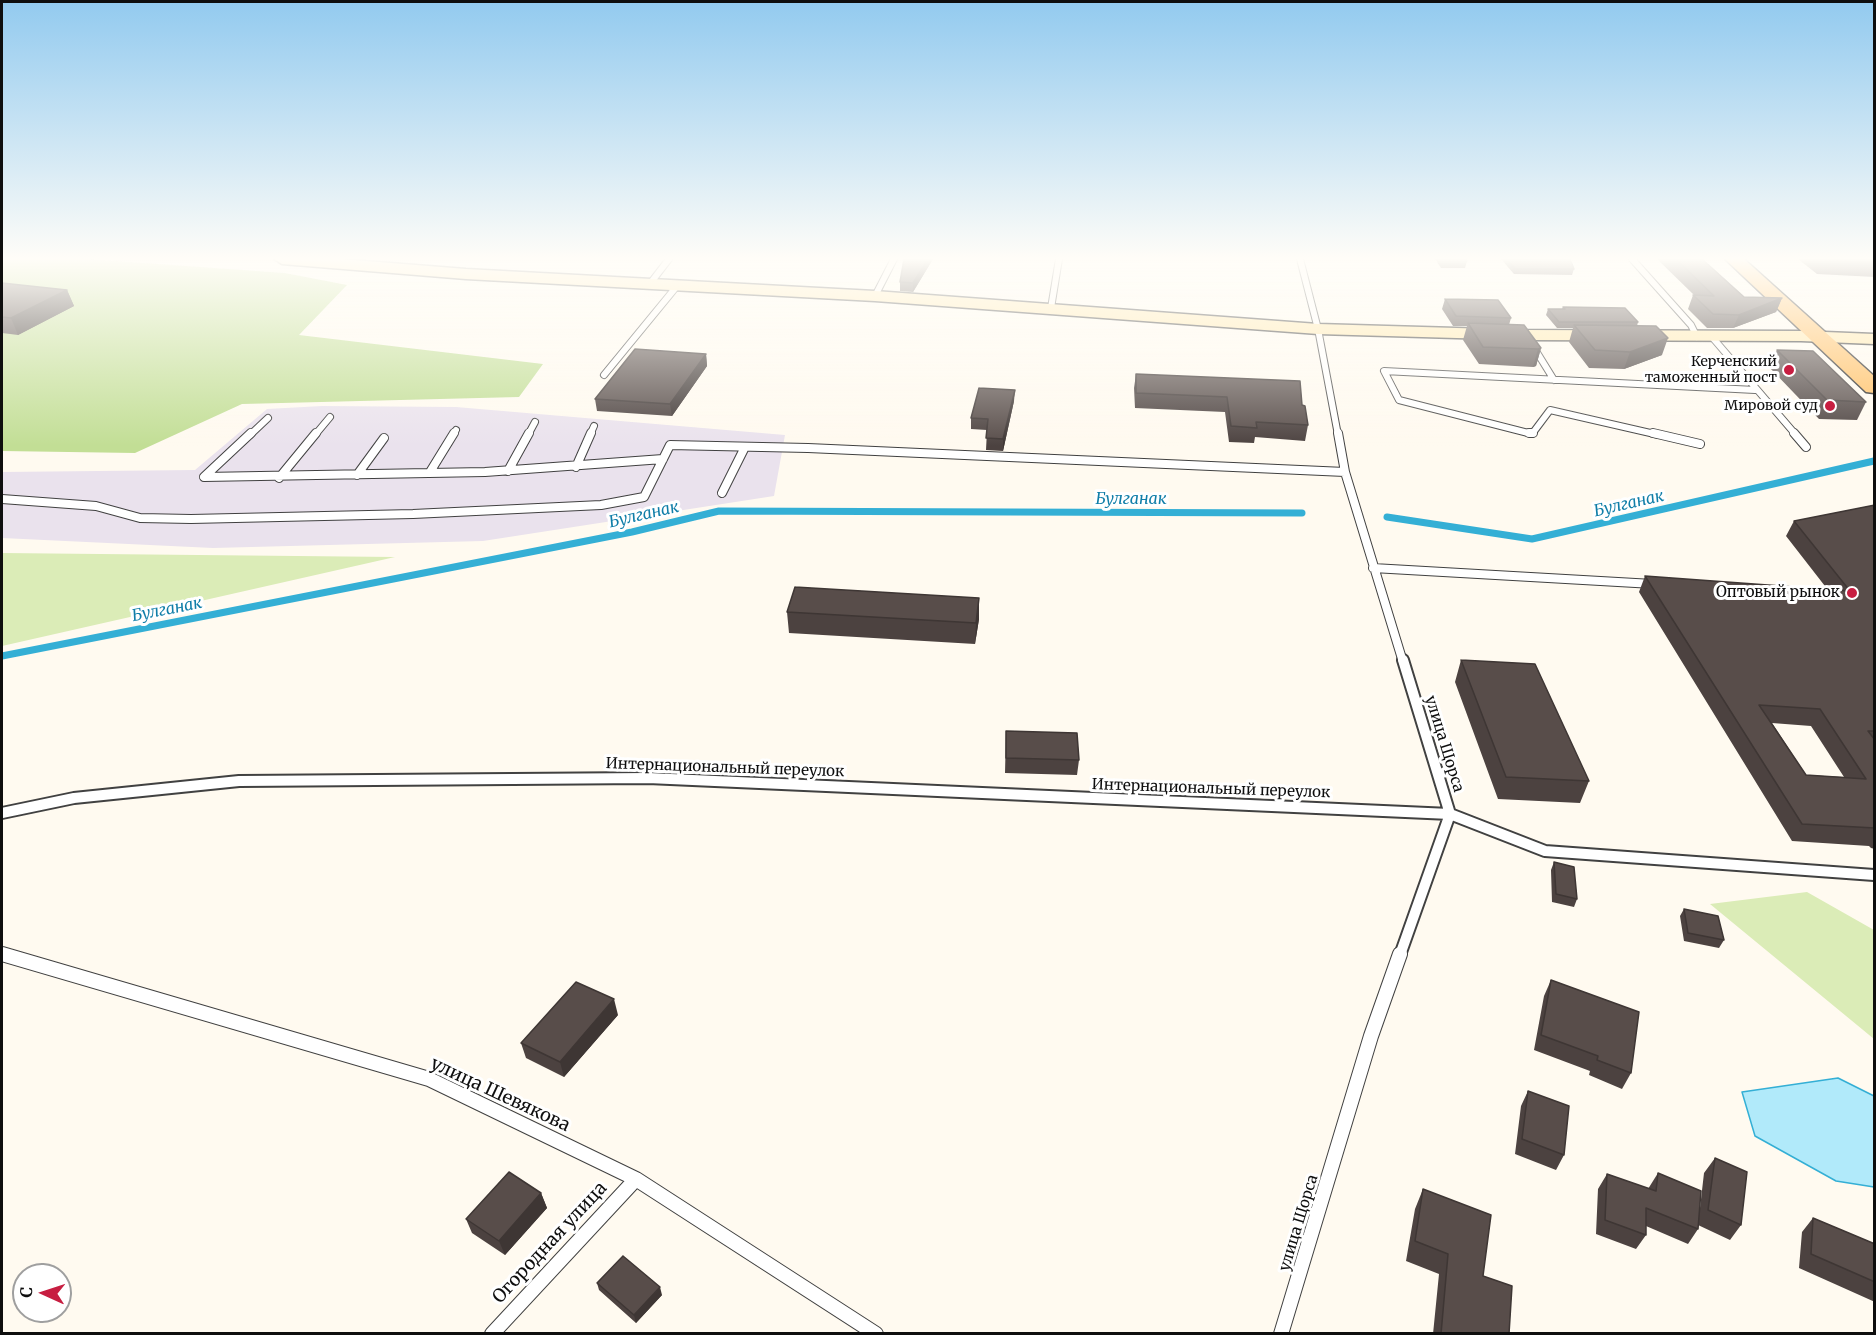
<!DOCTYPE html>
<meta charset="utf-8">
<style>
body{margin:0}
#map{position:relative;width:1876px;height:1335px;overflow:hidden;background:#fffaf0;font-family:Merriweather,serif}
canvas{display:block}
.frame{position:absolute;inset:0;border:3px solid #0e0e0e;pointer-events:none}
.north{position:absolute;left:12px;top:1263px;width:60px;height:60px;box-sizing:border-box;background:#fff;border:2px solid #9f9f9f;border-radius:50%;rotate:273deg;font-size:16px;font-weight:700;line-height:24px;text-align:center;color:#0e0e0e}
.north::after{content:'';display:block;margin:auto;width:21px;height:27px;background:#c71e41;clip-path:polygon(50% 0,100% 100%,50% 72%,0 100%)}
</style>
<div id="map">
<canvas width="1876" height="1335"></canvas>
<div class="frame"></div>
<div class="north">С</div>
</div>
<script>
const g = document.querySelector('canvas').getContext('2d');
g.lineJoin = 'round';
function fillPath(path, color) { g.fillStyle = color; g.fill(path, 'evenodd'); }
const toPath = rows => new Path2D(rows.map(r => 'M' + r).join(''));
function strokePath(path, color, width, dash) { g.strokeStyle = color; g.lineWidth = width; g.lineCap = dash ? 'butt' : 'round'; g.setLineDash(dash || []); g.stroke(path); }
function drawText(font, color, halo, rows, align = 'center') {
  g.font = font + ' Merriweather,serif'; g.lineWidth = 6; g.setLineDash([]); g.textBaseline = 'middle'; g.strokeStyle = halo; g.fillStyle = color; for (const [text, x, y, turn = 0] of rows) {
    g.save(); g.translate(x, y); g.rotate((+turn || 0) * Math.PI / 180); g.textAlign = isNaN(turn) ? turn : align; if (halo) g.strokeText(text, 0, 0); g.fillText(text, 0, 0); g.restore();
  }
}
fillPath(toPath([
 [322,406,456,407,785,435,774,496,483,541,213,548,2,538,2,472,195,470,267,409]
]), '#eae2ed');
fillPath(toPath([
 [2,553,395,557,2,646],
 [1807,892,1874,930,1874,1039,1710,904]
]), '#dbecb7');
fillPath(toPath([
 [2,259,88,259,285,273,347,285,299,335,543,364,519,397,242,404,135,453,2,451]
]), '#c2de95');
const water = toPath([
 [1838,1078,1874,1096,1874,1187,1836,1181,1755,1136,1742,1092,1838,1078]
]);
fillPath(water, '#b1eafa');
strokePath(water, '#34afd5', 1.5);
strokePath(toPath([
 [1387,517,1532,539,1874,461],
 [2,656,632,532,719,511,1302,513]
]), '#34afd5', 7);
const laneFar3 = toPath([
 [1300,259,1318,329,1338,435],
 [1632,259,1691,325,1697,337],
 [649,285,669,259],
 [875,296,894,259],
 [1051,308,1059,259],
 [1712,337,1796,435],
 [1533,346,1554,380],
 [604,375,677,286],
 [250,435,268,418],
 [315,435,330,417],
 [453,435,456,430],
 [528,435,535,422],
 [590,435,594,426],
 [1659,435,1550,410,1532,434,1399,400,1384,371,1755,390]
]);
const laneFar2 = toPath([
 [251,433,204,477,485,472,663,459],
 [1338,433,1345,472,1403,662],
 [1529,433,1533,433],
 [1653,433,1700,444],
 [1794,433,1806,447],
 [576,467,591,433],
 [508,471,529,433],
 [430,472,454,433],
 [357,475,384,438],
 [279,478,316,433],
 [722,493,745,447],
 [2,499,96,506,140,518,191,519,413,514,601,505,644,497,670,445,808,448,1345,472],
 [1373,568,1653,584]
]);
const laneFar1 = toPath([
 [2,813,74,798,239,781,648,778,1450,814,1545,851,1874,875],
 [2,954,6,955],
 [1400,955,1450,814,1403,660]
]);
const lane = toPath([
 [2,954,429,1079,636,1179,876,1334],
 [492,1334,636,1179],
 [1281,1334,1371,1036,1400,954]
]);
const secondary = toPath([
 [274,259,341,259,466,269,875,291,1318,324,1526,330,1801,331,1874,334,1874,344,1801,341,1526,340,1318,334,875,301,466,279,282,264,274,259]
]);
const primary = toPath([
 [1725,259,1744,259,1874,376,1874,393,1866,392,1725,259]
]);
strokePath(laneFar3, '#414141', 8);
strokePath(laneFar2, '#414141', 10);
strokePath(laneFar1, '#414141', 14);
strokePath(lane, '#414141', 16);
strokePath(secondary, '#303030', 3);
strokePath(primary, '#1f1f1f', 3);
strokePath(laneFar3, '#fff', 6);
strokePath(laneFar2, '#fff', 8);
strokePath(laneFar1, '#fff', 10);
strokePath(lane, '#fff', 14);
fillPath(secondary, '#ffe8ab');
fillPath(primary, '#ffbe60');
fillPath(toPath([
 [933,259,913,292,900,291,900,282],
 [1435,259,1466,259,1467,261,1465,268,1441,268],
 [1501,259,1570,259,1574,269,1572,275,1514,274],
 [1657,259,1702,259,1744,297,1782,298,1776,312,1733,328,1707,328,1688,309,1693,295,1694,295],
 [1798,259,1875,259,1875,277,1817,274],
 [2,283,67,290,74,306,18,335,2,333],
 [1445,299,1511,318,1509,325,1541,348,1536,366,1533,367,1479,364,1463,340,1467,326,1453,326,1442,309],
 [1563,307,1638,322,1637,326,1662,355,1624,369,1589,368,1569,342,1573,328,1557,328,1546,315,1548,309,1562,309],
 [1777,350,1866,402,1857,420,1819,419,1769,367],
 [706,354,707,366,672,416,597,411,595,399],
 [1136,374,1302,405,1308,425,1305,441,1255,437,1254,443,1229,442,1225,412,1135,408,1134,388],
 [1014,401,1003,451,986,450,987,430,971,429,971,418],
 [1875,505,1875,849,1871,848,1869,846,1792,841,1639,592,1645,576,1828,590,1786,536,1794,521],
 [1772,723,1811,726,1844,777,1806,775],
 [979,598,979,619,975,644,789,633,787,612],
 [1461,660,1589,781,1580,803,1498,799,1455,682],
 [1006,731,1079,760,1077,775,1005,773],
 [1554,862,1577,899,1574,907,1552,902,1551,870],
 [1684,909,1724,940,1719,948,1684,941,1680,916],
 [1551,980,1631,1073,1622,1089,1589,1075,1590,1071,1534,1050,1544,996],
 [618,1015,564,1077,526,1058,521,1043],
 [1528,1091,1564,1155,1556,1170,1515,1154,1521,1106],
 [1715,1158,1741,1225,1730,1240,1698,1225,1698,1229,1688,1244,1646,1226,1646,1235,1636,1249,1596,1234,1598,1189,1607,1174,1648,1189,1658,1173,1700,1208,1704,1173],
 [1423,1189,1483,1276,1509,1334,1433,1334,1439,1274,1406,1261,1415,1209],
 [541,1193,547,1208,505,1255,472,1233,466,1219],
 [1813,1218,1875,1244,1875,1302,1799,1268,1802,1232],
 [597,1283,662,1295,636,1323,599,1290]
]), '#4c4240');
fillPath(toPath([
 [928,259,933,259,913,292,913,283],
 [67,290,74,306,18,335,11,318],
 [1782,298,1776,312,1733,328,1739,315],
 [1668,338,1662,355,1624,369,1630,352],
 [1541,348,1536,366,1533,367,1538,349],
 [706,354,707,366,672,416,670,404],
 [1015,390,1014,401,1003,451,1003,439],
 [979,598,979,619,975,644,976,623],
 [614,999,618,1015,564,1077,560,1062],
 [541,1193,547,1208,505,1255,499,1241],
 [660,1287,662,1295,636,1323,634,1315]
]), '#3e3634');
const building = toPath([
 [904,259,928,259,913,283,900,282,904,259],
 [1442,259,1466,259,1467,261,1443,260,1442,259],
 [1507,259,1570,259,1574,269,1515,269,1507,259],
 [1676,259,1702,259,1744,297,1782,298,1739,315,1713,314,1693,295,1714,296,1676,259],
 [1822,259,1875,259,1875,263,1823,260,1822,259],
 [2,283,67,290,11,318,2,317,2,283],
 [1445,299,1498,300,1511,318,1456,316,1445,299],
 [1563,307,1625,308,1638,322,1559,322,1548,309,1565,309,1563,307],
 [1468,323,1524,325,1541,348,1538,349,1483,347,1468,323],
 [1574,325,1656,326,1668,338,1630,352,1595,350,1574,325],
 [635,349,706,354,670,404,595,399,635,349],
 [1777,350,1813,351,1866,402,1827,400,1777,350],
 [1136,374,1300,381,1302,405,1305,406,1308,425,1256,422,1257,428,1231,426,1227,397,1136,393,1136,374],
 [979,388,1015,390,1003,439,986,438,988,419,971,418,979,388],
 [1875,505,1875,731,1868,731,1875,740,1875,828,1802,824,1645,576,1850,591,1794,521,1875,505],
 [1759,705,1820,709,1866,779,1806,775,1759,705],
 [795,587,979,598,976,623,787,612,795,587],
 [1461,660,1535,664,1589,781,1506,777,1461,660],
 [1006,731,1077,733,1079,760,1006,758,1006,731],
 [1554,862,1574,867,1577,899,1556,894,1554,862],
 [1684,909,1718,916,1724,940,1688,933,1684,909],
 [1551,980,1639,1012,1631,1073,1597,1060,1598,1056,1541,1035,1551,980],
 [576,982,614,999,560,1062,521,1043,576,982],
 [1528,1091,1569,1106,1564,1155,1522,1139,1528,1091],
 [1715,1158,1747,1172,1741,1225,1708,1210,1715,1158],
 [509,1172,541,1193,499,1241,466,1219,509,1172],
 [1658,1173,1701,1191,1698,1229,1646,1208,1646,1235,1605,1220,1607,1174,1656,1191,1658,1173],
 [1423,1189,1491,1215,1483,1276,1512,1286,1509,1334,1441,1334,1448,1254,1415,1241,1423,1189],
 [1813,1218,1875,1244,1875,1282,1811,1254,1813,1218],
 [623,1256,660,1287,634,1315,597,1283,623,1256]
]);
fillPath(building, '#584d4a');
strokePath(building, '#3e3634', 1.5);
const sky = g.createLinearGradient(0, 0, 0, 446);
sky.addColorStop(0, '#92caef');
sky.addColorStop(0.58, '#fffdf8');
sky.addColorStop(1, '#fffdf800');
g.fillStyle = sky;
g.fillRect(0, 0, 1876, 446);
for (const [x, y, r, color] of [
 [1789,370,6,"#c71e41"],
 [1830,406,6,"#c71e41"],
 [1852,593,6,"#c71e41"]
]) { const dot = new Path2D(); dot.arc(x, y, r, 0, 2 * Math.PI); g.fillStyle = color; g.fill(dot); strokePath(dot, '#fff', 2); }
drawText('14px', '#0e0e0e', '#fff', [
 ["Керченский",1777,362],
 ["таможенный пост",1777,378],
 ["Мировой суд",1818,406]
], 'right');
drawText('15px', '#0e0e0e', '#fff', [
 ["Оптовый рынок",1840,593]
], 'right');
drawText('15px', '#0e0e0e', '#fff', [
 ["улица Щорса",1444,744,73],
 ["Интернациональный переулок",725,768,2],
 ["Интернациональный переулок",1211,789,2],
 ["улица Щорса",1299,1223,-73]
]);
drawText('italic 16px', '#107ea8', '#fff', [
 ["Булганак",1131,499],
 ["Булганак",1629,504,-13],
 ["Булганак",644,515,-13],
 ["Булганак",167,610,-11]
]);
drawText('18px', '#0e0e0e', '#fff', [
 ["улица Шевякова",500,1095,25],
 ["Огородная улица",550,1243,-47]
]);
</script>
